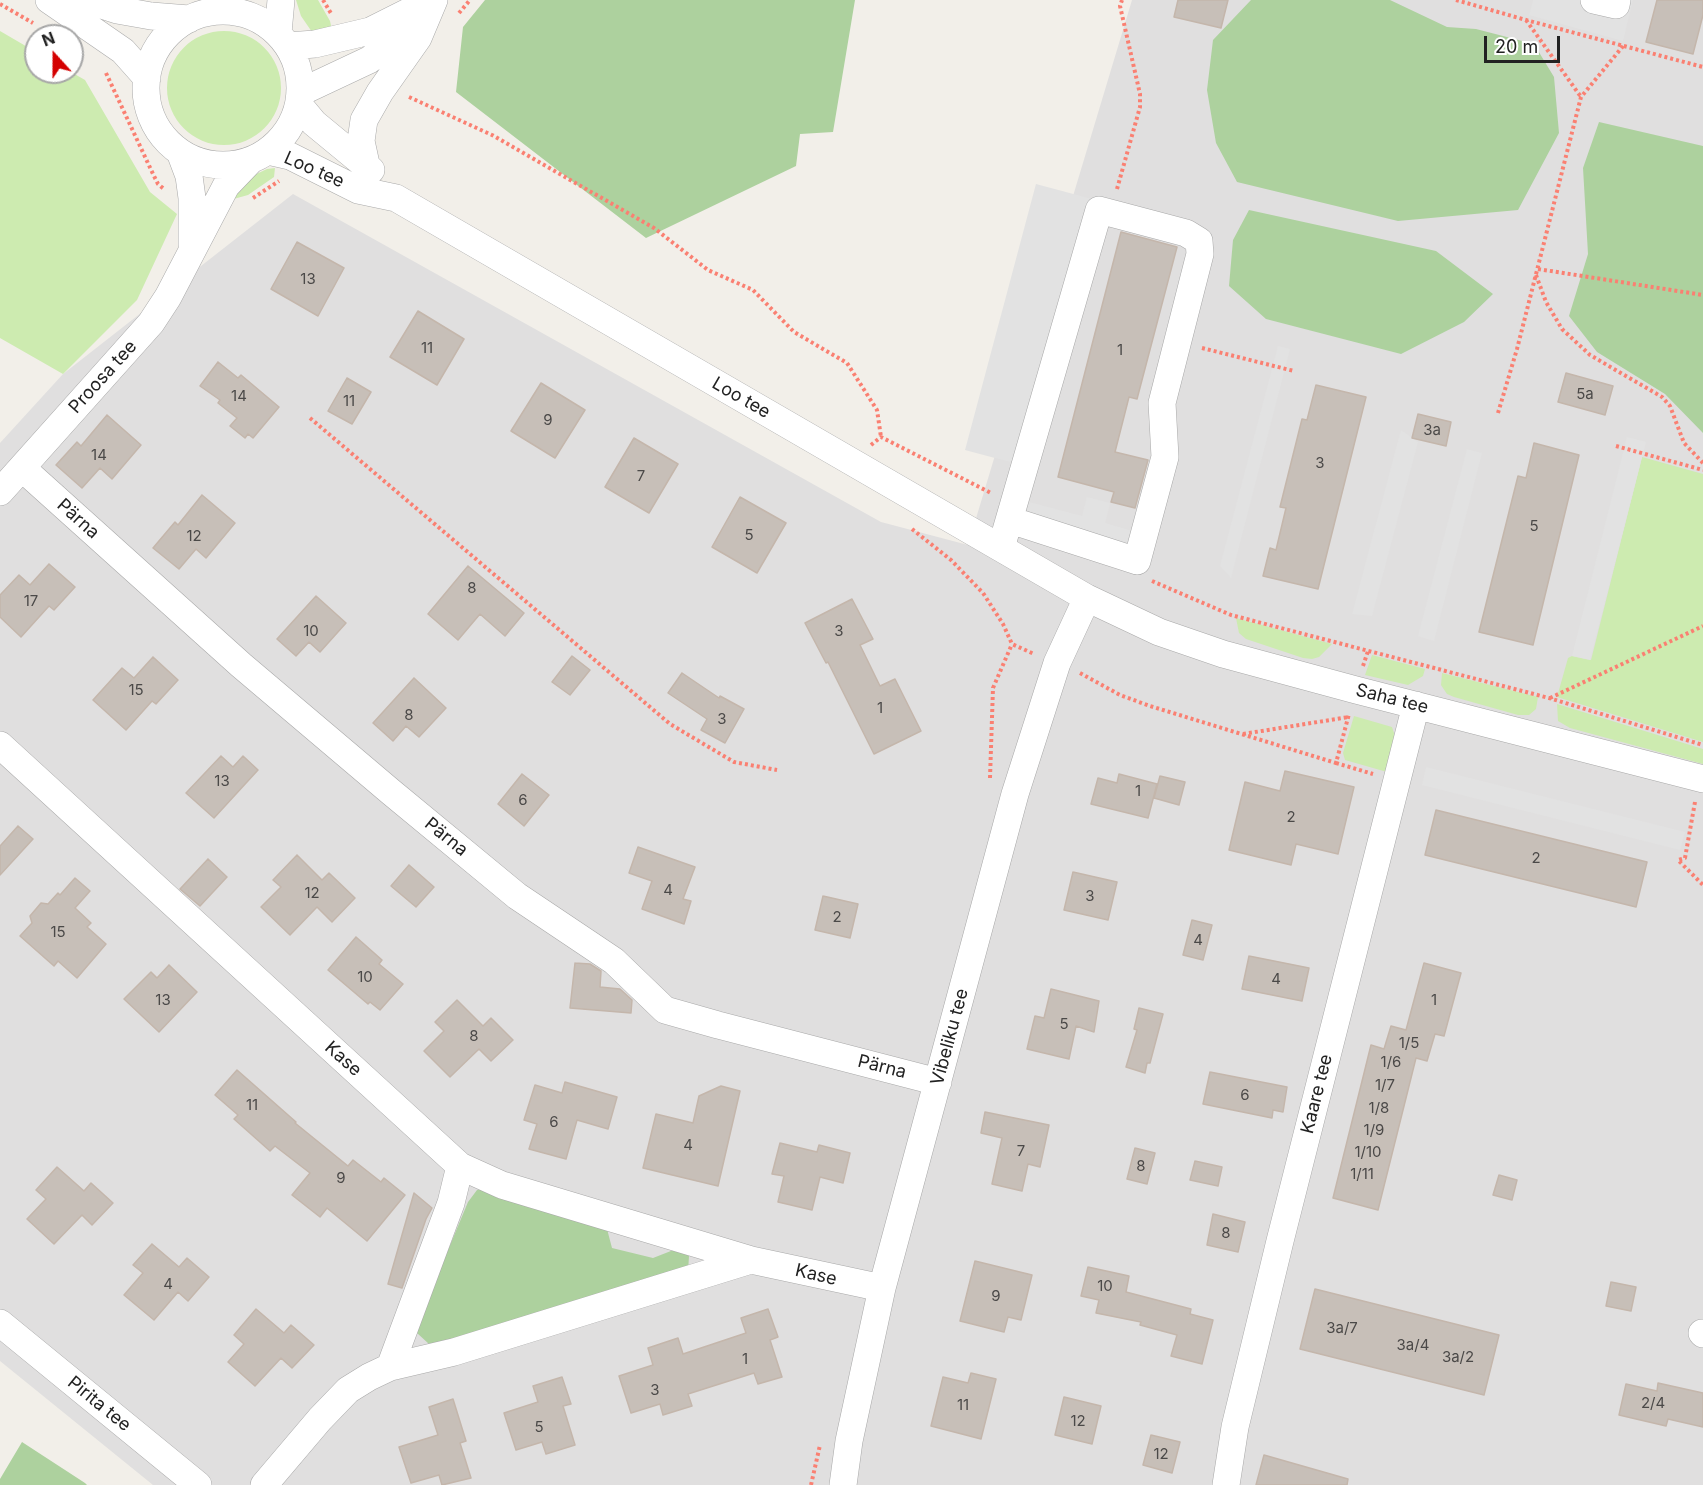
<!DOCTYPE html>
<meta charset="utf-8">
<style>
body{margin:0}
#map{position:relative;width:1703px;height:1485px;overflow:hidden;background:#f2efe9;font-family:Inter,sans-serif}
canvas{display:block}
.north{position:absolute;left:24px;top:24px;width:60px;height:60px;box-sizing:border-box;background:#fff;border:2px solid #a7a7a7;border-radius:50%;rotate:339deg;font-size:16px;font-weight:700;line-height:24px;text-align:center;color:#222}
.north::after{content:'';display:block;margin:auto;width:21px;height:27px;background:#d40000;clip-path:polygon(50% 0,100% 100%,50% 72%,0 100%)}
.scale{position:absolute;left:1484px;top:36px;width:76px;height:27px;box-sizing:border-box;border:3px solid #222;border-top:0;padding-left:8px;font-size:18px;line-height:21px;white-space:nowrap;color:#222;-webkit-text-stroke:4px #fff;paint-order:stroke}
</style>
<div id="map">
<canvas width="1703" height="1485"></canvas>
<div class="north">N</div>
<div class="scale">20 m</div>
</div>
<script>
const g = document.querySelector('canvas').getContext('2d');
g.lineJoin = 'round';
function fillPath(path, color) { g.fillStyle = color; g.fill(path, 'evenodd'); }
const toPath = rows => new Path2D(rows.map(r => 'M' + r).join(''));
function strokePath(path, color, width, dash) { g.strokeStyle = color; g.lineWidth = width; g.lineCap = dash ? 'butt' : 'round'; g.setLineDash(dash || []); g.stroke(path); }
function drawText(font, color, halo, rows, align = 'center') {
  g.font = font + ' Inter,sans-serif'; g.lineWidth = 4.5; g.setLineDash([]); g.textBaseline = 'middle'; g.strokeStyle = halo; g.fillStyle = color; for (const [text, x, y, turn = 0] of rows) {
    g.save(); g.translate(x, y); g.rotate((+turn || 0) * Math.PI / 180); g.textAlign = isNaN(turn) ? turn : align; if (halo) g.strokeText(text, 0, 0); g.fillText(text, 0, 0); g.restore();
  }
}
fillPath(toPath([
 [1132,0,1703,0,1703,1485,153,1485,0,1361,0,443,63,374,293,194,881,522,968,545]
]), '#e0dfdf');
fillPath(toPath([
 [296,0,318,0,330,21,332,30,312,32,301,16],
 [0,31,36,52,36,72,71,72,85,80,150,192,177,214,137,300,63,374,0,338],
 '167 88a57 57 0 1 1 114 0a57 57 0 1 1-114 0Z',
 [275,168,274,177,248,195,230,200,248,178,267,169],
 [1642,457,1703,474,1703,742,1557,697,1568,658,1572,656,1591,660],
 [1236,618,1332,644,1319,657,1312,659,1303,658,1246,639,1239,633],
 [1372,655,1425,669,1423,676,1408,685,1365,675],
 [1442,673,1538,697,1536,709,1529,715,1518,715,1454,697,1447,694,1441,685],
 [1557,704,1703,749,1703,764,1570,728,1558,721],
 [1354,716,1392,727,1395,736,1387,772,1345,760,1343,753]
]), '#cdebb0');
fillPath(toPath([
 [485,0,855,0,833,132,800,134,796,166,646,238,456,92,463,27],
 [1251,0,1390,0,1447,27,1476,29,1534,44,1554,77,1559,133,1518,210,1398,221,1237,182,1216,143,1207,90,1213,40],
 [1599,122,1703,146,1703,433,1665,394,1597,352,1569,316,1588,254,1583,168],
 [1249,210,1436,251,1493,294,1464,322,1401,354,1266,319,1229,286,1233,240],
 [490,1187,607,1229,612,1248,653,1258,676,1249,689,1256,688,1272,572,1309,429,1344,417,1333,419,1320,468,1202,477,1190],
 [22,1442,85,1483,87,1485,0,1485,0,1479]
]), '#add19e');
fillPath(toPath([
 [1533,0,1633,0,1623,41,1529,15],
 [1036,184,1092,199,1026,452,1010,462,965,450],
 [1278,346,1290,349,1231,578,1220,566],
 [1401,430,1418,442,1372,616,1352,614],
 [1627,437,1646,442,1590,660,1572,656],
 [1467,449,1482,453,1434,641,1418,636],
 [1087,497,1110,503,1105,523,1136,532,1131,548,1025,519,1029,502,1082,516],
 [1426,767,1685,832,1680,850,1422,785]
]), '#e2e2e2');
const building = toPath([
 [1178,0,1228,0,1221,28,1174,17,1178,0],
 [1657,0,1703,0,1703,15,1693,54,1646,42,1657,0],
 [1121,232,1177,247,1137,399,1129,397,1115,452,1148,460,1135,508,1111,502,1114,492,1058,477,1121,232],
 [297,242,344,268,318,316,271,289,297,242],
 [418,311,464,339,437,385,390,357,418,311],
 [218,362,238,378,241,375,279,407,253,438,248,434,245,438,230,426,237,418,218,403,220,400,200,386,218,362],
 [1566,373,1613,386,1605,415,1558,402,1566,373],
 [347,378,371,392,352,424,328,411,347,378],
 [541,383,585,410,555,458,511,431,541,383],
 [1316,385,1366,397,1318,589,1263,576,1270,548,1276,550,1286,508,1280,507,1302,419,1307,420,1316,385],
 [1418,414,1451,422,1446,446,1412,438,1418,414],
 [107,415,141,445,112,479,100,468,82,488,56,465,77,442,81,446,107,415],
 [634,438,678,464,649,513,605,487,634,438],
 [1534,443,1579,455,1533,645,1479,632,1518,476,1526,478,1534,443],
 [202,495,235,523,206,558,196,549,179,569,153,548,175,522,178,525,202,495],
 [740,497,786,523,757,573,712,547,740,497],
 [49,564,75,587,54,610,49,606,21,637,0,617,0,595,19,575,30,585,49,564],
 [468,566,524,613,505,636,480,614,458,640,428,614,468,566],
 [316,596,346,623,320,652,309,642,296,656,277,639,316,596],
 [852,599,873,639,860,645,880,686,895,679,921,731,874,754,828,662,826,663,805,623,852,599],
 [572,656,590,670,570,695,552,682,572,656],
 [153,657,178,680,156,704,152,701,126,730,93,700,122,668,134,678,153,657],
 [682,673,719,698,720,696,744,709,725,743,701,730,707,719,668,693,682,673],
 [414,678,446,708,419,737,406,726,393,741,373,723,414,678],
 [221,756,233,767,243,756,258,770,214,818,186,793,221,756],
 [1285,771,1354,787,1338,854,1296,844,1291,865,1229,850,1245,782,1280,791,1285,771],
 [522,774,549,795,524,826,498,804,522,774],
 [1119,774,1157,784,1148,818,1091,804,1098,778,1117,783,1119,774],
 [1160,776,1185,782,1179,805,1154,798,1160,776],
 [1436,810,1647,862,1636,907,1425,855,1436,810],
 [18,826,33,839,0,875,0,846,18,826],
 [638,847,695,867,683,899,691,901,684,924,642,909,652,881,629,873,638,847],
 [297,855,322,880,329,873,355,898,332,922,317,907,290,935,261,907,281,887,273,880,297,855],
 [208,859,227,877,200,906,180,889,208,859],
 [409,865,434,887,416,907,391,886,409,865],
 [1073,872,1117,882,1108,920,1064,910,1073,872],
 [75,878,90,891,75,908,91,923,87,927,106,944,77,978,58,961,54,966,20,936,32,923,30,916,41,903,48,904,58,893,60,895,75,878],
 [823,896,858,904,850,938,815,930,823,896],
 [1192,920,1212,925,1203,960,1183,955,1192,920],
 [356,937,382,960,379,964,403,984,380,1010,370,1002,368,1004,328,970,356,937],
 [1249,956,1309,968,1302,1001,1242,989,1249,956],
 [575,963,590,964,601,971,600,987,620,989,632,1000,631,1013,570,1008,575,963],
 [1424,963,1461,973,1444,1036,1435,1034,1427,1061,1416,1058,1378,1210,1333,1198,1371,1045,1384,1049,1391,1026,1406,1030,1424,963],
 [169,965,197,992,159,1032,124,999,151,972,157,978,169,965],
 [1051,989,1099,1001,1094,1032,1076,1026,1069,1059,1027,1049,1035,1016,1044,1018,1051,989],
 [457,1000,483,1026,491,1018,513,1040,491,1061,479,1049,450,1077,424,1051,444,1031,435,1022,457,1000],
 [1139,1008,1163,1014,1150,1063,1147,1063,1145,1073,1126,1067,1137,1030,1134,1029,1139,1008],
 [237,1070,296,1122,295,1123,348,1166,353,1160,381,1182,384,1178,405,1195,367,1241,327,1208,320,1217,292,1195,310,1173,275,1146,270,1151,234,1119,238,1115,215,1095,237,1070],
 [1210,1072,1287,1087,1283,1112,1273,1110,1272,1118,1203,1104,1210,1072],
 [565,1082,617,1097,608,1129,577,1120,566,1159,529,1149,537,1124,524,1120,535,1085,562,1093,565,1082],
 [721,1086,740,1091,718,1186,643,1168,656,1114,693,1123,699,1096,721,1086],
 [985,1112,1049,1125,1040,1167,1028,1164,1022,1191,992,1184,1002,1138,981,1133,985,1112],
 [780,1143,817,1152,819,1145,850,1153,843,1183,820,1177,812,1210,778,1202,784,1176,772,1174,780,1143],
 [1135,1148,1155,1153,1147,1184,1127,1179,1135,1148],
 [1195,1161,1222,1167,1218,1186,1190,1180,1195,1161],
 [57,1167,84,1191,91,1183,113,1203,92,1225,82,1215,54,1244,27,1219,46,1199,36,1190,57,1167],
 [1499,1175,1517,1180,1512,1200,1493,1195,1499,1175],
 [414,1193,432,1208,426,1219,402,1288,388,1284,414,1193],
 [1213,1214,1245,1222,1238,1252,1207,1245,1213,1214],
 [152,1244,179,1267,187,1258,209,1277,188,1301,178,1292,154,1320,124,1295,143,1273,133,1265,152,1244],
 [975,1261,1032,1275,1021,1320,1008,1317,1004,1332,960,1321,975,1261],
 [1088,1267,1129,1276,1126,1292,1191,1309,1190,1314,1213,1320,1202,1364,1171,1356,1177,1335,1140,1325,1141,1322,1096,1313,1099,1300,1081,1296,1088,1267],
 [1611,1282,1636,1287,1631,1311,1606,1306,1611,1282],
 [1315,1289,1499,1335,1484,1395,1300,1349,1315,1289],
 [256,1309,284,1333,291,1325,314,1345,292,1368,281,1358,255,1386,228,1362,244,1344,234,1335,256,1309],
 [768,1309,778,1337,770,1340,782,1377,758,1384,754,1373,688,1394,692,1406,663,1415,660,1404,631,1413,619,1376,653,1365,648,1348,678,1338,683,1354,746,1333,741,1318,768,1309],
 [971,1373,996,1379,981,1439,931,1426,943,1377,968,1383,971,1373],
 [562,1377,571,1404,563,1406,575,1445,546,1454,542,1442,516,1450,504,1413,538,1402,533,1386,562,1377],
 [1658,1383,1703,1393,1703,1427,1668,1419,1666,1426,1619,1415,1626,1384,1657,1391,1658,1383],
 [1064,1397,1101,1406,1092,1444,1055,1435,1064,1397],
 [453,1399,466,1441,460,1443,471,1478,442,1485,439,1475,411,1483,399,1447,438,1435,429,1407,453,1399],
 [1151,1435,1180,1442,1172,1473,1143,1465,1151,1435],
 [1264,1455,1348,1479,1347,1485,1256,1485,1264,1455]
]);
fillPath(building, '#c7bfb8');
strokePath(building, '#c4b6ab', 1.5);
const minor = toPath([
 [49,0,123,51,147,78],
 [86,0,117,10,151,16,189,19],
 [1594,0,1616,5,1617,0],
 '146 88a77 77 0 1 1 154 0a77 77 0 1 1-154 0Z',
 [278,33,281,0],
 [288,46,315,44,370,31,418,7],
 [301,92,369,60,386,48,415,20],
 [299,105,314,123,371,170],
 [268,151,290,156,358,190,396,198,1087,598,1159,632,1223,654,1356,690,1703,779],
 [180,152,189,176,192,198,192,245],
 [366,164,361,141,364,120,380,92,418,38,434,0],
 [22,468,241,665,391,792,517,896,614,961,665,1010,718,1025,938,1082],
 [0,492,151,323,168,297,226,186,250,161],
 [1001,548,1099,210,1186,233,1199,241,1200,254,1162,403,1165,457,1137,561,1010,520],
 [0,745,460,1166,502,1185,751,1260,882,1288],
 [0,1323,198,1485],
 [1702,1333,1703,1334],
 [390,1367,451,1203,460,1166],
 [264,1485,320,1419,348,1390,369,1377,390,1367,454,1352,751,1260],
 [843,1485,849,1441,882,1288,1015,794,1057,663,1087,598],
 [1226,1485,1235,1427,1280,1241,1416,705]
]);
strokePath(minor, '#a9a9a9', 28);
strokePath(toPath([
 [323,0,332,15],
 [1456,0,1526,20,1703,67],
 [0,4,33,23],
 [459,13,470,0],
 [1526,20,1581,97],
 [106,73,153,174,158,184,164,189],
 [409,97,492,135,654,228,708,270,753,290,794,332,847,363,877,410,881,437],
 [1117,189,1140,107,1140,94,1120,6,1122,0],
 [253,198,279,181],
 [1538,269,1703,295],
 [1536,275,1546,302,1562,329,1590,355,1662,397,1670,406,1684,443,1703,463],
 [1202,348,1294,371],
 [1498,413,1517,349,1581,97,1624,45],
 [310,418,670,724,734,762,777,770],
 [871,445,881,437,991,493],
 [1616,446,1703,470],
 [912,529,951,560,983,593,1003,624,1012,644,1034,654],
 [1152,581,1231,615,1549,698,1703,745],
 [1363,666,1368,651],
 [1080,673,1120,695,1150,706,1336,763,1349,714],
 [1550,698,1703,626],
 [1243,734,1349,717],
 [1336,763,1373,774],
 [990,778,993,688,1012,644],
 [1695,802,1685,858,1678,860,1703,885],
 [811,1485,820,1445]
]), '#fa8072', 4, [3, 3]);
strokePath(minor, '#fff', 27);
drawText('15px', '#4b4948', null, [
 ["13",308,279],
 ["11",427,348],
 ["1",1120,350],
 ["5a",1585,394],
 ["14",239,396],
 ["11",349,401],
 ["9",548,420],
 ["3a",1432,430],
 ["14",99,455],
 ["3",1320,463],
 ["7",641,476],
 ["5",1534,526],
 ["5",749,535],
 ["12",194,536],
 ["8",472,588],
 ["17",31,601],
 ["10",311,631],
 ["3",839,631],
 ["15",136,690],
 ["1",880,708],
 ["8",409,715],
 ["3",722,719],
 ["13",222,781],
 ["1",1138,791],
 ["6",523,800],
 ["2",1291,817],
 ["2",1536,858],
 ["4",668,890],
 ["12",312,893],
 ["3",1090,896],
 ["2",837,917],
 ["15",58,932],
 ["4",1198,940],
 ["10",365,977],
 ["4",1276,979],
 ["13",163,1000],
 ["1",1434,1000],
 ["5",1064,1024],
 ["8",474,1036],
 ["1/5",1409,1043],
 ["1/6",1391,1062],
 ["1/7",1385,1085],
 ["6",1245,1095],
 ["11",252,1105],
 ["1/8",1379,1108],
 ["6",554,1122],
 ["1/9",1374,1130],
 ["4",688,1145],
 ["7",1021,1151],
 ["1/10",1368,1152],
 ["8",1141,1166],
 ["1/11",1362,1174],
 ["9",341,1178],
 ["8",1226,1233],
 ["4",168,1284],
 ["10",1105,1286],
 ["9",996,1296],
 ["3a/7",1342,1328],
 ["3a/4",1413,1345],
 ["3a/2",1458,1357],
 ["1",745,1359],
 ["3",655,1390],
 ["2/4",1653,1403],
 ["11",963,1405],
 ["12",1078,1421],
 ["5",539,1427],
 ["12",1161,1454]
]);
drawText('18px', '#222', '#fff', [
 ["Loo tee",314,170,24],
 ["Proosa tee",103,377,-48],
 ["Loo tee",741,398,30],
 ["Pärna",78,519,42],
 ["Saha tee",1392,699,14],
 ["Pärna",446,837,39],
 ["Vibeliku tee",950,1037,-75],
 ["Kase",343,1059,42],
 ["Pärna",882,1067,14],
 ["Kaare tee",1317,1094,-76],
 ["Kase",816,1275,13],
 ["Pirita tee",99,1404,39]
]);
</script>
